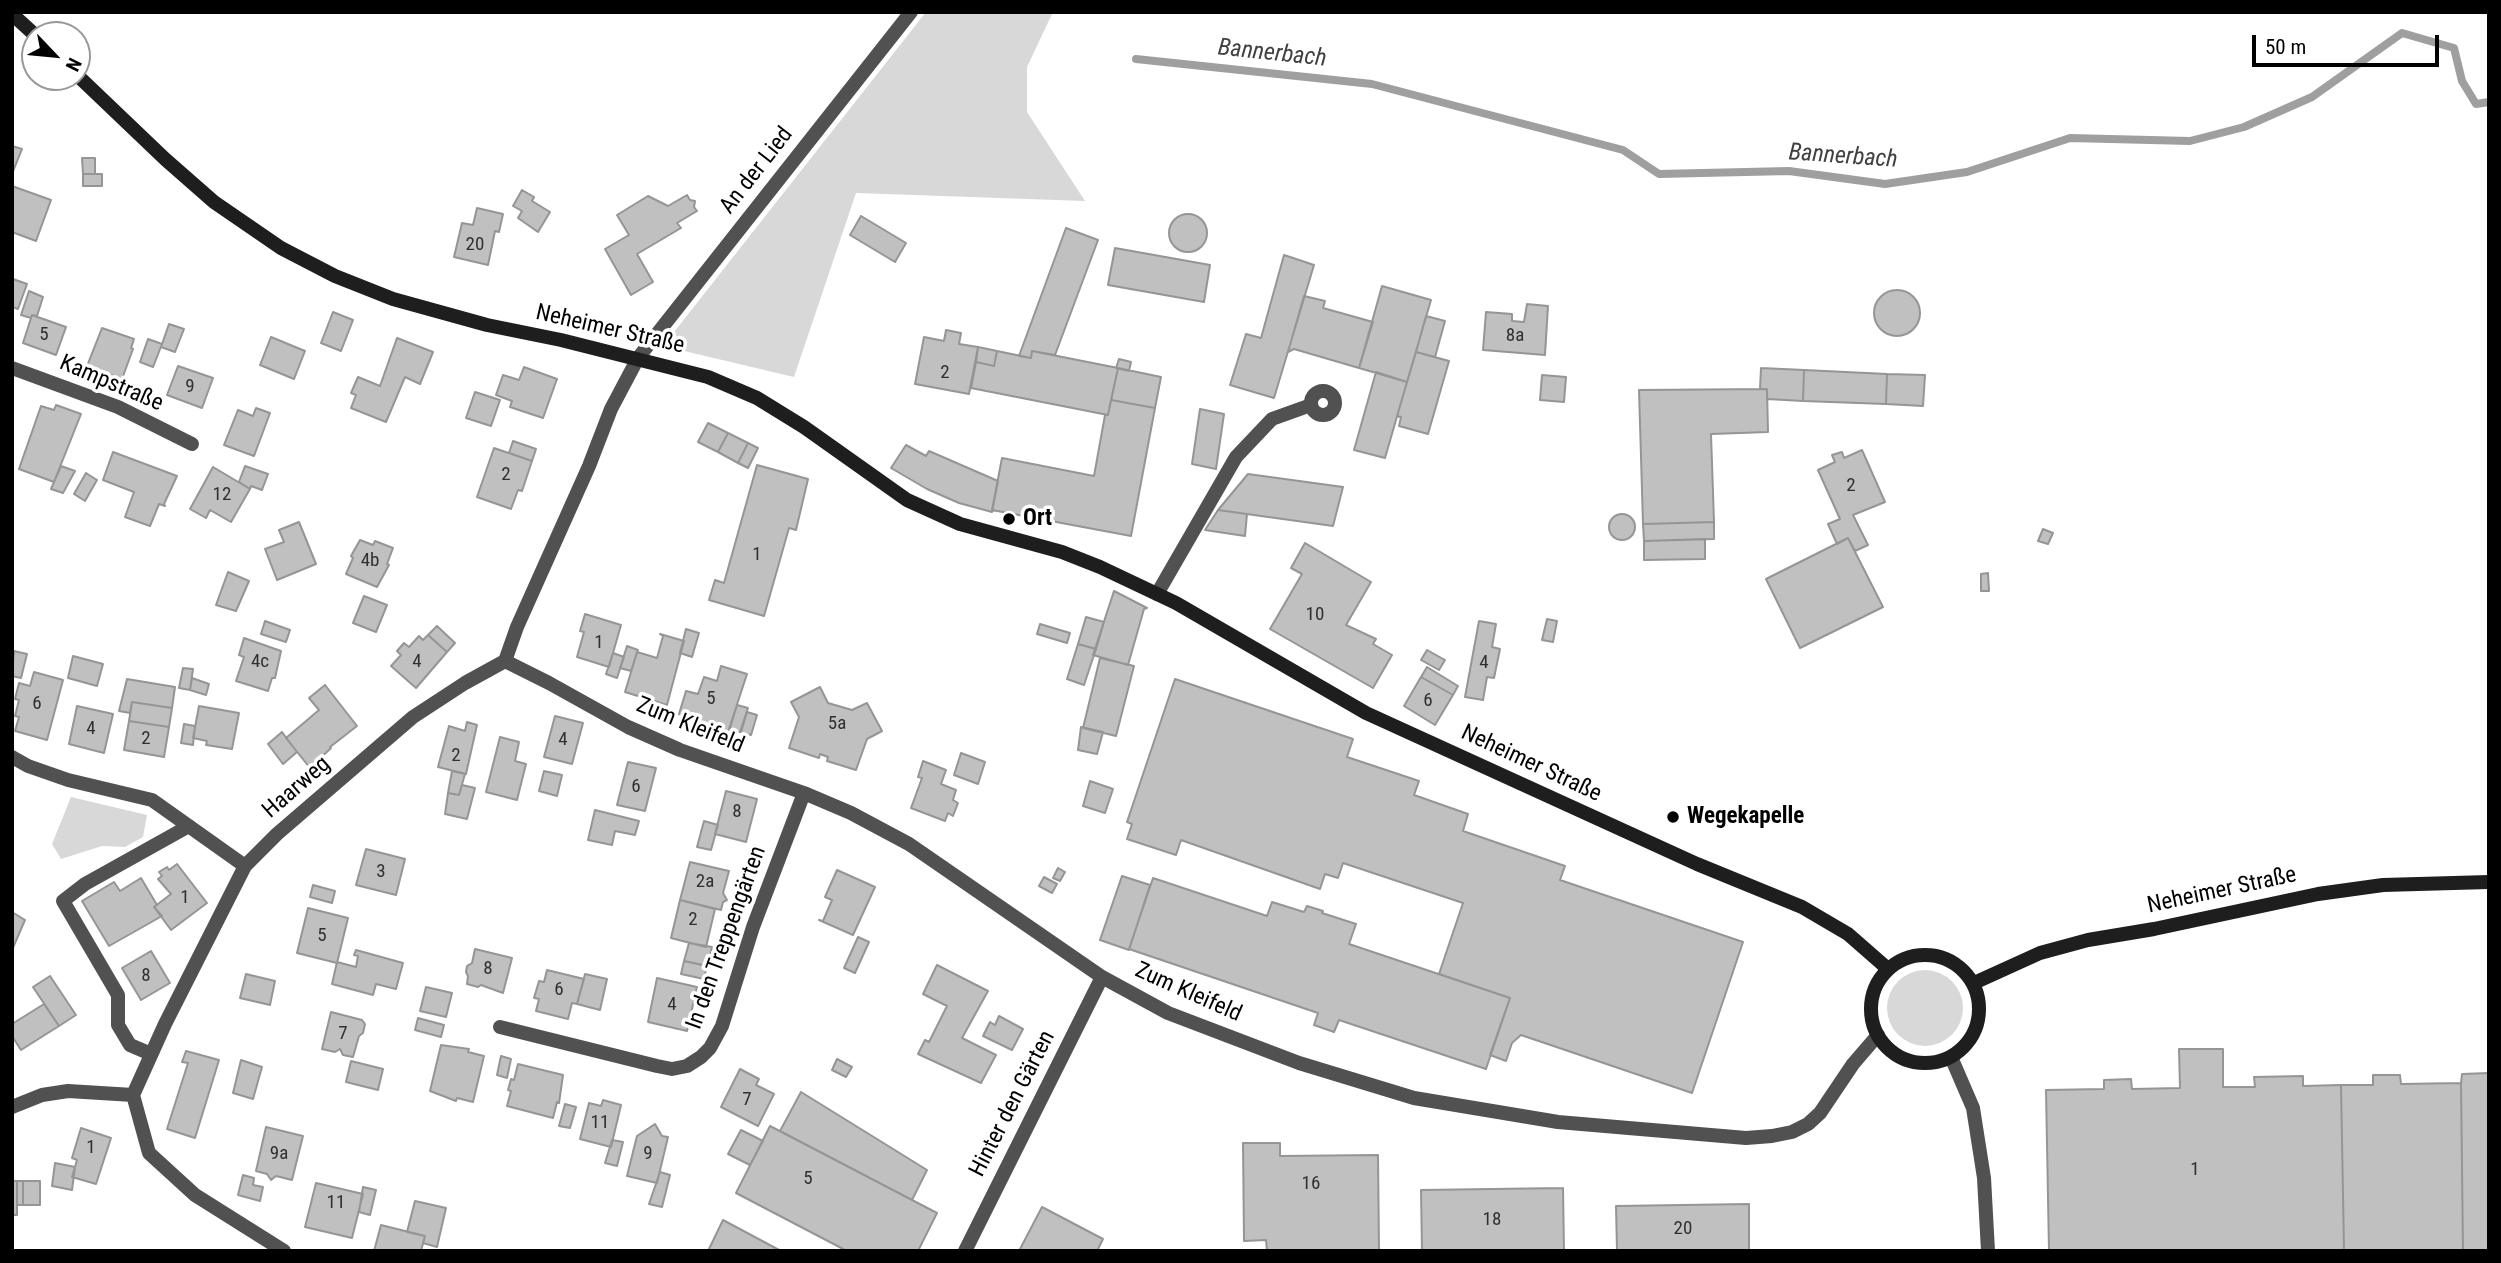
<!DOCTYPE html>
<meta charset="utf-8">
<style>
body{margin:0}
#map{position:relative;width:2501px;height:1263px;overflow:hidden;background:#fff;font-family:"Roboto Condensed",sans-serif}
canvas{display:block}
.frame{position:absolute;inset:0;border:14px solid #000;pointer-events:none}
.north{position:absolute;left:21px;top:21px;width:70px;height:70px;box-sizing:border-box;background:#fff;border:2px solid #999;border-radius:50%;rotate:116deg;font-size:19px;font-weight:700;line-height:28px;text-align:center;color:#000}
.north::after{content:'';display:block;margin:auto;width:24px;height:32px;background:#000;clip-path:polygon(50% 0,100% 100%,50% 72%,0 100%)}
.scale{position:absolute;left:2252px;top:35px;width:187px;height:32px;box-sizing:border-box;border:4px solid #000;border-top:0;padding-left:9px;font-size:21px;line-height:24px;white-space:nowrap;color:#000;-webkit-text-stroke:5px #fff;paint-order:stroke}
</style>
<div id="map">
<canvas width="2501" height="1263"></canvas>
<div class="frame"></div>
<div class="north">N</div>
<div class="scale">50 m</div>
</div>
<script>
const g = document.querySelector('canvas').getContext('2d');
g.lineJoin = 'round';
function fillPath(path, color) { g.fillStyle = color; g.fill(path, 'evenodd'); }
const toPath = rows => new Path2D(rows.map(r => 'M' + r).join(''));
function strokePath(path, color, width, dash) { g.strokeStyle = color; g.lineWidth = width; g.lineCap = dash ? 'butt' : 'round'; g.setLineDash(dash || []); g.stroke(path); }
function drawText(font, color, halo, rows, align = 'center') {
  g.font = font + ' "Roboto Condensed",sans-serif'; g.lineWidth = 7; g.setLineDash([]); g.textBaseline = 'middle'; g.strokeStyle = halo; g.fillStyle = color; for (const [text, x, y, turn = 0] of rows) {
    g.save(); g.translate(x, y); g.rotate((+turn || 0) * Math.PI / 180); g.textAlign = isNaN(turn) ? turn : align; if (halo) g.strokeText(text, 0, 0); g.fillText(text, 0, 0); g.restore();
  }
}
fillPath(toPath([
 [926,12,1053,12,1027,67,1027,112,1085,201,856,193,794,377,663,346],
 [71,797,147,815,143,837,125,847,102,846,61,859,52,844],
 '1887 1008a38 38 0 1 1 76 0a38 38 0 1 1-76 0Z'
]), '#d8d8d8');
strokePath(toPath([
 [1136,59,1372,84,1623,150,1659,174,1789,171,1885,184,1967,172,2070,138,2190,141,2244,127,2312,97,2402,33,2454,48,2462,81,2476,104,2489,102]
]), '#9f9f9f', 8);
const building = toPath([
 [12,146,22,149,12,174,12,146],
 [82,158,95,158,95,174,83,174,82,158],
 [83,174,102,174,102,186,83,186,83,174],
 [12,186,51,200,36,241,12,232,12,186],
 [522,190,534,197,532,201,550,212,538,232,518,218,522,211,513,206,522,190],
 [687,195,690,200,695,201,694,207,697,211,677,223,681,228,637,254,653,282,631,295,605,249,629,235,617,215,648,196,668,206,687,195],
 [477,208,503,214,499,232,495,231,488,265,454,257,462,223,473,225,477,208],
 '1169 233a19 19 0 1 1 38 0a19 19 0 1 1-38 0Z',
 [861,216,906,243,895,262,850,235,861,216],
 [1066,228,1098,240,1055,355,1032,351,1031,358,1019,356,1066,228],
 [1115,248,1210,265,1204,302,1108,285,1115,248],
 [1284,255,1314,265,1274,398,1230,385,1246,334,1261,338,1284,255],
 [13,279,27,284,18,309,12,307,13,279],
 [1382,286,1431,300,1407,382,1359,368,1382,286],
 '1874 313a23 23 0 1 1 46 0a23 23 0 1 1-46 0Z',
 [29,291,43,297,37,316,32,315,31,318,21,315,29,291],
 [1304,296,1325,301,1323,308,1373,322,1359,368,1294,349,1288,352,1304,296],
 [1527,304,1548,306,1545,355,1483,350,1486,312,1512,314,1512,321,1524,322,1527,304],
 [333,312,353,320,341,351,321,343,333,312],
 [32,315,66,327,56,355,23,343,32,315],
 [1426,316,1445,321,1435,357,1416,352,1426,316],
 [169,324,184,329,175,352,161,347,169,324],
 [102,328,134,339,131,348,133,349,122,379,87,366,102,328],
 [946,330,961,333,959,344,978,347,969,394,915,384,924,337,944,341,946,330],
 [271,337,305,351,294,379,260,365,271,337],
 [397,338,433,352,420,384,405,377,386,422,351,408,356,395,351,393,358,377,380,386,397,338],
 [148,339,162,344,153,367,140,362,148,339],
 [978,347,997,351,994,366,976,362,978,347],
 [997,351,1031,358,1032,351,1118,368,1108,415,971,388,976,362,994,366,997,351],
 [1416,352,1449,361,1428,434,1399,426,1401,417,1397,416,1416,352],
 [1119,359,1131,362,1129,371,1116,368,1119,359],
 [178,366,213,378,202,408,167,395,178,366],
 [524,367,557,379,543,418,510,407,512,401,496,395,503,375,519,380,524,367],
 [1118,368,1161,377,1155,408,1111,400,1118,368],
 [1761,368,1804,370,1803,401,1767,399,1767,389,1760,389,1761,368],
 [1804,370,1887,374,1886,404,1803,401,1804,370],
 [1376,372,1407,382,1385,458,1354,450,1376,372],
 [1887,374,1925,375,1923,406,1886,404,1887,374],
 [1542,375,1566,377,1564,402,1540,400,1542,375],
 [1767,389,1768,432,1711,434,1714,522,1643,524,1639,390,1767,389],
 [475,392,500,400,491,426,466,418,475,392],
 [1111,400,1155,408,1131,536,992,510,1002,458,1094,476,1105,415,1108,415,1111,400],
 [56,405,81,414,54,482,19,469,41,406,54,410,56,405],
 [256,408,270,413,254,456,224,445,238,410,253,416,256,408],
 [1200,409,1224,414,1216,469,1192,464,1200,409],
 [708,423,728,433,718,452,698,442,708,423],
 [728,433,748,443,738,463,718,452,728,433],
 [513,441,536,449,532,461,509,453,513,441],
 [748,443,758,448,748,468,738,463,748,443],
 [906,445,926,456,929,451,998,481,992,512,959,503,927,489,891,468,906,445],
 [494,448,532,461,522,491,518,490,511,509,477,497,494,448],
 [1862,450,1885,502,1853,515,1868,545,1855,551,1848,538,1837,544,1828,524,1840,519,1818,470,1835,462,1832,455,1842,452,1844,458,1862,450],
 [113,452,177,476,164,504,165,506,159,504,150,526,125,517,134,492,103,480,113,452],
 [757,465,808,479,796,530,789,528,764,616,709,600,715,580,724,583,757,465],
 [61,466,75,471,63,493,51,489,61,466],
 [245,466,268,474,262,490,251,486,250,489,239,482,245,466],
 [213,467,250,489,231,522,210,510,206,518,190,509,213,467],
 [86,473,97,480,85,501,74,494,86,473],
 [1248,474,1343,487,1333,526,1218,510,1248,474],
 [1218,510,1247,514,1245,536,1205,530,1218,510],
 '1609 527a13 13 0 1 1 26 0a13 13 0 1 1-26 0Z',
 [299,522,316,564,277,580,265,549,284,542,279,530,299,522],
 [1714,522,1714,539,1644,541,1643,524,1714,522],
 [2043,529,2053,533,2048,544,2038,541,2043,529],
 [1848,538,1883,607,1800,648,1766,579,1848,538],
 [1705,539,1705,559,1644,560,1644,541,1705,539],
 [360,540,373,545,375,541,393,548,387,564,389,565,377,587,346,574,353,558,351,556,360,540],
 [1305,543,1371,582,1346,625,1376,639,1373,644,1392,655,1373,688,1270,629,1302,574,1291,568,1305,543],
 [228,572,249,581,236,611,216,605,228,572],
 [1988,573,1989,591,1981,591,1981,574,1988,573],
 [1114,591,1147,608,1144,609,1128,665,1093,655,1114,591],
 [364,596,387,605,376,632,353,623,364,596],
 [585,614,621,625,609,667,577,657,584,632,580,631,585,614],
 [1086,617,1104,622,1096,649,1078,644,1086,617],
 [1547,619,1557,621,1553,642,1542,640,1547,619],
 [265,621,290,630,286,642,261,634,265,621],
 [1479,621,1496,624,1492,647,1500,649,1494,678,1487,677,1483,700,1465,697,1479,621],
 [1040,624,1070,633,1067,643,1037,634,1040,624],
 [437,626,455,643,447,652,428,635,437,626],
 [686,629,699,633,692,657,680,653,686,629],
 [660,634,684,641,667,705,625,692,637,652,657,658,663,636,660,634],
 [428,635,447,652,416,688,391,666,401,655,397,651,404,643,409,647,419,636,423,640,428,635],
 [244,638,281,651,275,678,272,678,268,691,236,681,244,657,239,655,244,638],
 [1078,644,1096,649,1084,685,1067,679,1078,644],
 [627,646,638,650,631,671,620,668,627,646],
 [1427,650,1445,660,1439,670,1421,660,1427,650],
 [14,651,27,654,21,678,12,676,14,651],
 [613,653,624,657,617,678,606,674,613,653],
 [73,656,103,664,97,686,68,678,73,656],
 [1100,658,1134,666,1116,736,1083,728,1100,658],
 [721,666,747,674,728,732,679,714,686,691,698,694,704,677,717,681,721,666],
 [1427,667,1458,686,1453,695,1421,677,1427,667],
 [183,668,193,669,190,690,179,688,183,668],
 [34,672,63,680,47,740,15,731,19,717,15,716,19,700,15,699,19,683,30,686,34,672],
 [1421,677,1453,695,1435,725,1404,706,1421,677],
 [192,678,209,684,206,695,190,690,192,678],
 [127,679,175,687,172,708,132,702,130,713,119,711,127,679],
 [1175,679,1353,739,1347,757,1419,781,1414,795,1468,814,1463,831,1565,866,1560,880,1743,942,1692,1093,1521,1035,1512,1043,1506,1061,1490,1055,1510,998,1439,974,1463,903,1343,863,1338,878,1325,874,1320,889,1181,840,1176,855,1127,839,1132,824,1127,822,1175,679],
 [325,685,357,726,330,747,331,748,310,768,286,738,319,710,309,698,325,685],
 [820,687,828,703,852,710,867,703,882,731,867,739,856,770,827,761,828,757,820,754,819,758,789,748,799,717,791,702,820,687],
 [132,702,172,708,169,727,129,721,132,702],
 [737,705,748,708,740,732,730,728,737,705],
 [77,706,113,714,104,753,69,744,77,706],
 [199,706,239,713,232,749,206,745,207,741,193,738,199,706],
 [747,712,757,715,751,735,741,732,747,712],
 [555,716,583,723,572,764,544,757,555,716],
 [129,721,169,727,164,757,124,750,129,721],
 [467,722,477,725,466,774,438,767,449,726,465,731,467,722],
 [184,724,195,726,193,745,181,743,184,724],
 [1081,727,1103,732,1097,754,1078,750,1081,727],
 [282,732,297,752,283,764,268,744,282,732],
 [500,737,519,742,515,761,526,764,517,800,486,792,500,737],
 [961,753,985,762,978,784,954,775,961,753],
 [923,761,946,770,941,784,956,790,953,800,958,803,953,816,948,813,945,821,911,808,922,778,918,777,923,761],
 [628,762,656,768,645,811,617,805,628,762],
 [452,771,465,774,459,795,448,793,452,771],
 [544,771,562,775,557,796,539,791,544,771],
 [1090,781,1113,789,1105,813,1083,806,1090,781],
 [462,785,475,788,467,819,445,814,448,793,459,795,462,785],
 [726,791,757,799,746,842,715,834,726,791],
 [595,810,639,821,635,835,615,831,612,845,588,840,595,810],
 [704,821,718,825,711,850,697,847,704,821],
 [366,849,405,859,396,895,356,885,366,849],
 [690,862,729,871,723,893,727,900,723,902,721,910,680,900,690,862],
 [177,864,207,903,171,930,154,907,171,894,158,879,162,876,159,872,167,867,169,870,177,864],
 [1058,868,1065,872,1060,881,1053,878,1058,868],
 [837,870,875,887,853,935,819,920,823,921,832,900,825,897,837,870],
 [1122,876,1150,885,1129,950,1100,940,1122,876],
 [1044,877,1057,884,1052,893,1039,886,1044,877],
 [141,878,157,905,154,907,162,916,109,946,82,901,114,882,120,891,141,878],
 [1153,878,1267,916,1272,902,1304,912,1307,906,1323,911,1322,913,1356,924,1349,944,1510,998,1486,1069,1339,1020,1334,1032,1314,1025,1318,1013,1129,949,1153,878],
 [313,885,335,891,332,903,310,897,313,885],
 [680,900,715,909,706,947,671,938,680,900],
 [308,908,348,918,337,963,297,953,308,908],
 [12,912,25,920,12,950,12,912],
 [858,937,869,942,855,973,844,968,858,937],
 [689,943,712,947,708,966,684,961,689,943],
 [475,949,512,958,503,993,481,985,478,987,467,984,468,976,466,972,467,966,472,963,475,949],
 [356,950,403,963,396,989,376,984,373,995,332,984,337,962,356,967,358,956,354,955,356,950],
 [151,951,170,983,141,1000,122,968,151,951],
 [684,961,707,966,704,979,681,974,684,961],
 [937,965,988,991,962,1038,996,1055,981,1083,918,1054,925,1040,929,1042,947,1006,923,994,937,965],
 [547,970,584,979,577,1004,572,1003,568,1019,536,1011,539,999,534,998,539,981,544,982,547,970],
 [246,974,275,981,270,1005,240,998,246,974],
 [585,974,607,979,600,1010,577,1004,585,974],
 [50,976,76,1015,59,1026,33,987,50,976],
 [657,978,697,987,687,1031,648,1022,657,978],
 [426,987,452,993,446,1017,420,1011,426,987],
 [44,1004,59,1026,21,1050,12,1036,12,1024,44,1004],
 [331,1012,362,1020,365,1024,363,1033,359,1036,353,1057,343,1055,340,1049,335,1052,322,1049,331,1012],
 [999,1016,1023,1029,1012,1050,983,1036,990,1022,995,1025,999,1016],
 [418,1018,444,1025,441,1037,415,1030,418,1018],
 [441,1045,469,1049,468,1052,484,1056,473,1102,457,1098,456,1101,430,1091,441,1045],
 [2179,1049,2223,1049,2223,1087,2255,1087,2254,1077,2303,1076,2303,1086,2341,1085,2344,1251,2049,1251,2046,1090,2104,1089,2104,1080,2131,1079,2132,1089,2180,1088,2179,1049],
 [186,1051,219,1060,195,1138,167,1129,188,1063,182,1062,186,1051],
 [501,1056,511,1059,507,1078,497,1075,501,1056],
 [837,1059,852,1067,846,1077,832,1070,837,1059],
 [241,1060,262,1067,253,1099,233,1093,241,1060],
 [351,1061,383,1069,378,1090,346,1082,351,1061],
 [518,1064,563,1075,559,1103,557,1102,553,1118,507,1106,511,1091,508,1090,511,1079,514,1080,518,1064],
 [740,1069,759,1079,756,1085,774,1094,758,1126,721,1107,740,1069],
 [2489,1073,2489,1251,2463,1251,2461,1083,2462,1074,2489,1073],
 [2373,1075,2400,1075,2401,1084,2461,1083,2463,1251,2344,1251,2341,1085,2373,1085,2373,1075],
 [801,1092,927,1170,912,1200,780,1131,801,1092],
 [603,1100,621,1105,611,1147,580,1139,589,1103,601,1106,603,1100],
 [565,1104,576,1107,570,1128,559,1126,565,1104],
 [655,1124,662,1136,668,1137,657,1183,627,1176,637,1136,655,1124],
 [770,1126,937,1213,918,1251,847,1251,736,1193,770,1126],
 [266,1127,303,1136,292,1180,276,1176,271,1180,267,1174,256,1171,266,1127],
 [81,1128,111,1138,96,1184,72,1177,77,1160,72,1158,81,1128],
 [741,1130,763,1141,750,1165,728,1154,741,1130],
 [612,1140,623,1142,617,1166,605,1163,612,1140],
 [1243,1143,1280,1143,1280,1156,1378,1155,1379,1251,1267,1251,1266,1240,1244,1241,1243,1143],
 [55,1163,75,1167,72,1190,52,1186,55,1163],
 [660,1172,670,1175,662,1207,649,1204,660,1172],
 [243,1175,254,1178,253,1185,263,1187,260,1201,238,1195,243,1175],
 [12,1181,17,1181,17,1215,12,1215,12,1181],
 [17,1181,23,1181,23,1205,17,1205,17,1181],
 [23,1181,40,1181,40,1205,23,1205,23,1181],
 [316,1183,363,1194,352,1238,305,1227,316,1183],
 [363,1187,376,1190,370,1215,359,1212,363,1187],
 [1563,1188,1564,1251,1422,1251,1421,1190,1563,1188],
 [415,1201,446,1208,437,1247,423,1243,425,1236,407,1232,415,1201],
 [1749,1204,1749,1251,1617,1251,1616,1206,1749,1204],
 [1042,1207,1103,1239,1097,1251,1019,1251,1042,1207],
 [723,1220,781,1251,708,1251,723,1220],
 [381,1225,425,1236,421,1251,374,1251,381,1225]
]);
fillPath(building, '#c0c0c0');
strokePath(building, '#959595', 2);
strokePath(toPath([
 [12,368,118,407,192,444],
 '1311 403a12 12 0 1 1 24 0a12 12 0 1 1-24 0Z',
 [1157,594,1236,457,1272,419,1311,405],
 [505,661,549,683,628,727,680,750,804,793,851,813,909,844,1102,977,1168,1013,1299,1063,1414,1098,1558,1122,1746,1138,1772,1136,1792,1132,1808,1124,1820,1113,1853,1064,1878,1035],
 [12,757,28,766,68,780,152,800,245,866],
 [500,1027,657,1066,672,1069,687,1066,701,1057,710,1048,722,1026,753,927,804,793],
 [151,1054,130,1045,118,1025,118,995,63,901,85,884,189,826],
 [1951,1057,1973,1108,1984,1178,1988,1251],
 [12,1107,42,1095,68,1091,133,1095],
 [284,1251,195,1195,149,1153,133,1095,165,1024,245,866,277,834,413,717,465,683,505,661,517,627,589,466,611,409,638,358,911,12],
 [965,1251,1102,977]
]), '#515151', 14);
strokePath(toPath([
 [12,14,35,35],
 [77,75,165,159,214,202,281,248,335,276,393,299,487,325,561,340,708,377,757,398,804,427,907,500,960,524,1062,552,1100,567,1176,603,1366,713,1697,864,1802,907,1848,934,1888,969],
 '1871 1009a54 54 0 1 1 108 0a54 54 0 1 1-108 0Z',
 [1974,983,2040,953,2088,940,2154,929,2318,894,2383,885,2489,882]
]), '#1e1e1e', 14);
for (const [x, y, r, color] of [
 [1009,519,7,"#000"],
 [1673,817,7,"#000"]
]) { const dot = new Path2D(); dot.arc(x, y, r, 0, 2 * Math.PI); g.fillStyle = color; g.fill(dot); strokePath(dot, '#fff', 2.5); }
drawText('19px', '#303030', null, [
 ["20",475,245],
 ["5",44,335],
 ["8a",1515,336],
 ["2",945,373],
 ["9",190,387],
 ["2",506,475],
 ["2",1851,486],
 ["12",222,495],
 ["1",757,555],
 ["4b",370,561],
 ["10",1315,615],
 ["1",599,643],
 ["4c",260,662],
 ["4",417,662],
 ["4",1484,663],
 ["5",711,699],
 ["6",1428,701],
 ["6",37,704],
 ["5a",837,724],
 ["4",91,729],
 ["2",146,739],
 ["4",563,740],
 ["2",456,756],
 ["6",636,787],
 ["8",737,812],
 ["3",381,872],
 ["2a",705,882],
 ["1",185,898],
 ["2",693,920],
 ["5",322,936],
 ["8",488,969],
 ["8",146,976],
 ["6",559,990],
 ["4",672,1005],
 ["7",343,1034],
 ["7",747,1100],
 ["11",600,1123],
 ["1",91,1148],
 ["9a",279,1154],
 ["9",648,1154],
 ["1",2195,1170],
 ["5",808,1179],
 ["16",1311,1184],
 ["11",336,1203],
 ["18",1492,1220],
 ["20",1683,1229]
]);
drawText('23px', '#000', '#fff', [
 ["An der Lied",757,171,-52],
 ["Neheimer Straße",610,330,13],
 ["Kampstraße",111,384,23],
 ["Zum Kleifeld",690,726,22],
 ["Neheimer Straße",1531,764,25],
 ["Haarweg",297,788,-41],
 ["Neheimer Straße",2222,891,-12],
 ["In den Treppengärten",727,938,-70],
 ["Zum Kleifeld",1188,993,24],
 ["Hinter den Gärten",1013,1104,-63]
]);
drawText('bold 23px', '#000', '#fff', [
 ["Ort",1023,519],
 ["Wegekapelle",1687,817]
], 'left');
drawText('italic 24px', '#404040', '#fff', [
 ["Bannerbach",1272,54,6],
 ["Bannerbach",1843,157,4]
]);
</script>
